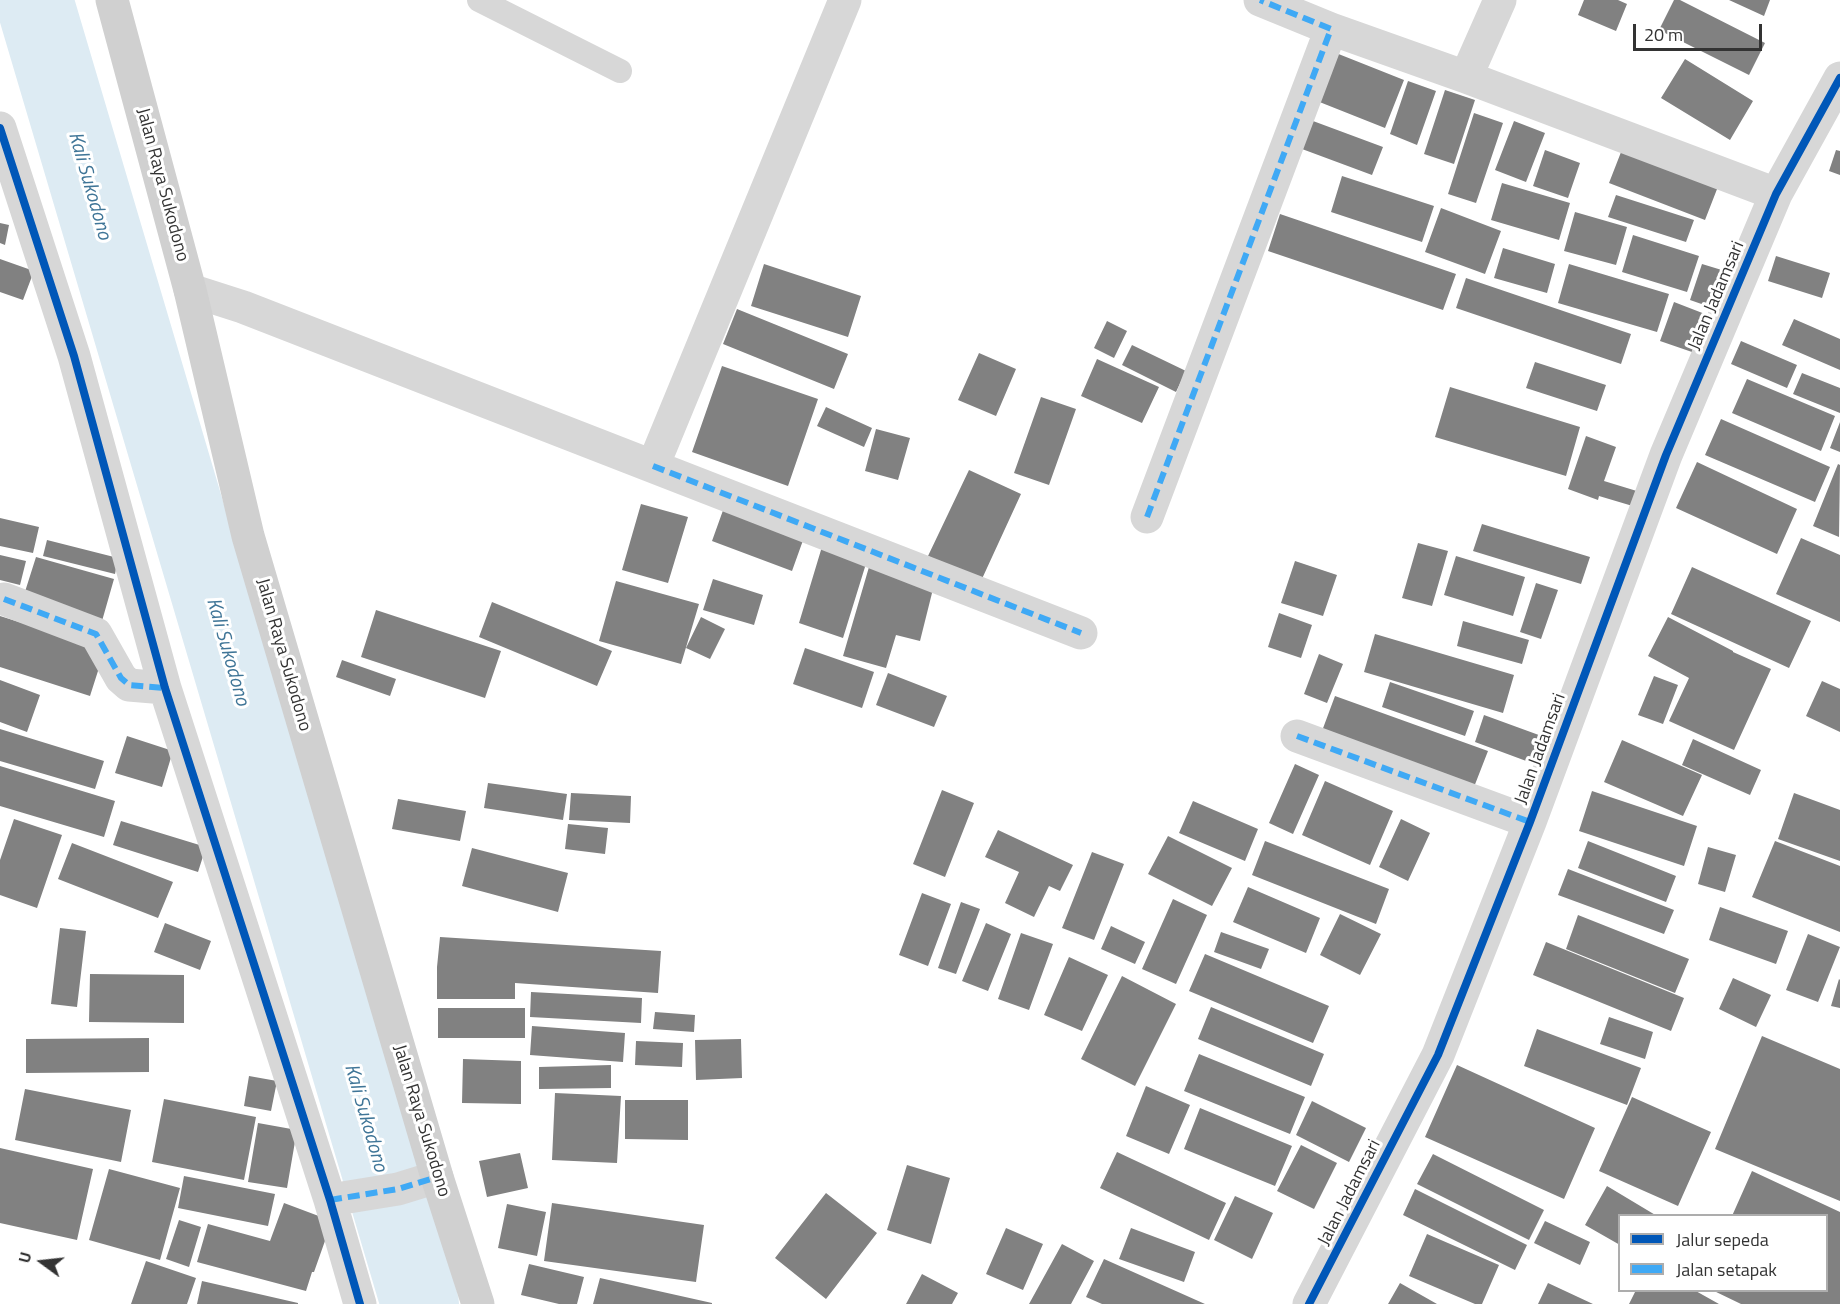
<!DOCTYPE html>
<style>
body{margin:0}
#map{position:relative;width:1840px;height:1304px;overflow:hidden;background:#fff;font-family:"Titillium Web",sans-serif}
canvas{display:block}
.legend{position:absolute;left:1618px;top:1214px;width:210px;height:78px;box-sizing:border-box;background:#fff;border:2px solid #adadad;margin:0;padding:8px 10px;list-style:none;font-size:18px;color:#333}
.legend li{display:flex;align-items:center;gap:12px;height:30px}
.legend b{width:30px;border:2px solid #adadad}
.north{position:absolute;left:12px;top:1232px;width:60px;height:60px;-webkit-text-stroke:4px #fff;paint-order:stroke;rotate:285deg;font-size:16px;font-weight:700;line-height:24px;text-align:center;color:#333}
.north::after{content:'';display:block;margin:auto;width:21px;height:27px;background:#333;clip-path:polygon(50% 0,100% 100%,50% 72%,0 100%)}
.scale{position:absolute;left:1633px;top:24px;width:129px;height:27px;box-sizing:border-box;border:3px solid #333;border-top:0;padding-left:8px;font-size:18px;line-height:21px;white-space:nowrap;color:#333;-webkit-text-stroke:4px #fff;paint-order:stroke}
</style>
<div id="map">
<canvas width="1840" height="1304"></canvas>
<ul class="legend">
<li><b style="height:8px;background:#0057b8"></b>Jalur sepeda</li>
<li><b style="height:8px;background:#3fa9f5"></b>Jalan setapak</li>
</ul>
<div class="north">U</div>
<div class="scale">20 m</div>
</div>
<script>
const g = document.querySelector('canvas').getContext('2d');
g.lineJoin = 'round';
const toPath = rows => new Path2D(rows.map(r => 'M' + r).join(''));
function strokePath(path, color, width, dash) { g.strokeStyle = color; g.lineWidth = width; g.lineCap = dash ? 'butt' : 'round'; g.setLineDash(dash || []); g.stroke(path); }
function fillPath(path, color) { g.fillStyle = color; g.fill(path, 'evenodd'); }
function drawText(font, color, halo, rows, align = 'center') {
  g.font = font + ' "Titillium Web",sans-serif'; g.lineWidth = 6; g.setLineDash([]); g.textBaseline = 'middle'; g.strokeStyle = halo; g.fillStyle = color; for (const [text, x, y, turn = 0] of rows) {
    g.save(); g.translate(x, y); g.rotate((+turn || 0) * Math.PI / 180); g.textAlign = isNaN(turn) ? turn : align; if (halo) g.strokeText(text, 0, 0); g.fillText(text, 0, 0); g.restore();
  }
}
strokePath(toPath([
 [34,0,420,1304]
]), '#ddebf3', 78);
fillPath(toPath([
 [1584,0,1618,0,1627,4,1616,31,1578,15],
 [1674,0,1680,0,1765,43,1749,75,1659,30],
 [1729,0,1770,0,1764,16],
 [1336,53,1404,80,1385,128,1317,101],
 [1685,59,1753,101,1730,140,1661,98],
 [1408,81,1436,91,1417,145,1390,134],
 [1445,90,1475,100,1454,164,1424,154],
 [1474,113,1503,123,1476,203,1448,194],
 [1313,121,1383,147,1372,175,1302,149],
 [1514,121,1545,133,1526,182,1495,170],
 [1623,147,1719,184,1705,220,1609,183],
 [1545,150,1580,163,1568,198,1533,186],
 [1836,150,1840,151,1840,175,1829,171],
 [1342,176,1434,206,1422,242,1331,212],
 [1502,183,1570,203,1559,240,1491,220],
 [1616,195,1694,220,1686,242,1608,217],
 [1441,208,1501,231,1485,274,1425,252],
 [1575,212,1627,227,1616,265,1564,251],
 [1280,214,1456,274,1443,310,1268,251],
 [0,223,9,225,5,245,0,243],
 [1633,235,1699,256,1687,292,1622,272],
 [1503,248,1555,264,1547,293,1494,278],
 [1776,256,1830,273,1822,298,1768,281],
 [0,259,34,271,23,300,0,292],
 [764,264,861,296,848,337,751,306],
 [1569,264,1669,294,1657,332,1558,303],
 [1702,264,1725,271,1713,308,1690,300],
 [1466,278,1631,334,1621,364,1456,308],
 [1674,302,1705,314,1692,352,1660,341],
 [737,309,848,354,834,389,723,344],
 [1794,319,1840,339,1840,370,1782,345],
 [1107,321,1127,331,1114,358,1094,348],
 [1741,341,1797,365,1787,388,1731,364],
 [1132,345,1186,371,1176,392,1122,365],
 [979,353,1016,369,996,416,958,400],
 [1097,359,1159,387,1142,423,1081,396],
 [1535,362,1606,385,1597,411,1526,388],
 [722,366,818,399,788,486,692,452],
 [1802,373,1840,388,1840,413,1793,394],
 [1747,379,1835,416,1821,451,1732,413],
 [1450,387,1580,427,1566,476,1435,437],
 [1041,397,1076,409,1049,485,1014,473],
 [826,407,872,428,864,447,817,426],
 [1721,419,1830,467,1815,502,1705,455],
 [1840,422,1840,452,1830,448],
 [876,429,910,438,898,480,865,471],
 [1586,436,1616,447,1604,481,1640,492,1636,507,1599,496,1598,500,1568,489],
 [1697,462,1797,509,1777,554,1676,508],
 [1838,464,1840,465,1839,537,1813,526],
 [969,470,1021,494,981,581,928,556],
 [726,502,806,532,792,571,712,541],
 [641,504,688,517,668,583,622,570],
 [0,518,39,527,33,553,0,546],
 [1482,524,1590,557,1581,584,1473,551],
 [1801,538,1840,555,1840,622,1776,594],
 [47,540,118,558,115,574,43,556],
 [824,540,869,554,843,638,799,623],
 [1418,543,1448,551,1432,606,1402,598],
 [0,555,26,561,20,585,0,580],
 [1456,556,1525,577,1513,616,1444,595],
 [36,557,114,579,102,621,23,598],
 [1295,561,1337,575,1323,616,1281,603],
 [869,567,935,581,920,641,896,635,886,668,843,656],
 [1692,567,1811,621,1789,668,1671,614],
 [713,579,763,595,754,625,703,610],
 [616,581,699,604,681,664,599,641],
 [1536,583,1558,590,1541,639,1520,632],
 [492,602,612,651,597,686,479,637],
 [376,610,501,651,485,698,361,657],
 [1279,613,1312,625,1301,658,1268,647],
 [0,616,105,649,90,696,0,667],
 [701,617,725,629,710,659,686,648],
 [1668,617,1733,651,1733,652,1771,669,1734,750,1669,721,1689,678,1648,656],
 [1463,621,1529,640,1522,664,1457,646],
 [1375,634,1514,675,1503,713,1364,672],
 [805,648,874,672,862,708,793,684],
 [1319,654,1343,664,1327,703,1304,694],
 [342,660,396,679,390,696,336,677],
 [888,673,947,696,934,727,876,705],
 [1654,676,1678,685,1663,724,1638,715],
 [0,680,40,695,27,732,0,722],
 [1822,681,1840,689,1840,732,1806,716],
 [1390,682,1474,711,1465,736,1382,707],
 [1335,696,1488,751,1474,787,1322,731],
 [1484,715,1547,738,1537,765,1475,742],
 [0,729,104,761,95,789,0,761],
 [127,736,173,751,162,787,115,773],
 [1693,739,1761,770,1750,795,1682,765],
 [1622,740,1702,775,1683,816,1604,782],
 [1295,764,1319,775,1293,834,1269,823],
 [0,766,115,801,104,837,0,806],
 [1325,781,1393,811,1370,865,1302,835],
 [488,783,567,794,563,820,484,808],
 [942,790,974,803,945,877,913,864],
 [1592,791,1697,826,1684,866,1579,831],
 [571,793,631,796,630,823,569,820],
 [1794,793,1840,810,1840,861,1778,839],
 [398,799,466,811,460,841,392,829],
 [1193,801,1258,829,1245,861,1179,833],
 [14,819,62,835,37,908,0,895,0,860],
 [1401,819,1430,833,1408,881,1379,867],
 [121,821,206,847,198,872,113,845],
 [568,824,608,828,605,854,565,849],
 [998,830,1073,865,1060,891,1049,886,1034,917,1005,903,1019,872,985,857],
 [1168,836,1232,868,1212,906,1148,874],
 [1265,841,1389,889,1376,924,1252,875],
 [1588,841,1676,876,1666,902,1578,868],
 [1775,841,1840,866,1840,932,1752,897],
 [72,843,173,882,158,918,58,879],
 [1708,847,1736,855,1725,892,1698,884],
 [472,848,568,873,558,912,462,886],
 [1092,852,1124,864,1094,940,1062,928],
 [1568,869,1674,910,1664,934,1558,895],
 [1248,887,1320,918,1306,953,1233,922],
 [922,893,951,904,928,966,899,955],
 [1173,899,1207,915,1176,984,1142,969],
 [961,902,980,909,956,974,938,968],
 [1720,907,1788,931,1776,964,1709,940],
 [1340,914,1381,934,1360,975,1320,955],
 [1578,915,1689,959,1675,993,1566,949],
 [165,923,211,941,200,970,154,952],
 [986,923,1011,934,988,991,962,981],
 [1111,926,1145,942,1135,964,1101,949],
 [60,928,86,931,77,1007,51,1004],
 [1221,932,1269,949,1261,969,1214,952],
 [1021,933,1053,944,1029,1010,998,999],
 [1808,934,1840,947,1818,1002,1786,990],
 [440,937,661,951,658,993,515,983,515,999,437,999,437,967],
 [1546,942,1684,998,1671,1031,1533,975],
 [1205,954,1329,1006,1313,1043,1189,991],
 [1069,957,1108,975,1082,1031,1044,1015],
 [90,974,184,975,184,1023,89,1022],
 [1122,976,1176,1004,1135,1086,1081,1059],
 [1733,978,1771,995,1756,1027,1719,1009],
 [1839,979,1840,980,1840,1008,1831,1006],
 [531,992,642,998,641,1023,530,1017],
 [1211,1007,1324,1054,1311,1086,1198,1039],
 [438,1008,525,1008,525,1038,438,1038],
 [655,1012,695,1015,694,1032,653,1029],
 [1609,1017,1653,1032,1645,1059,1600,1044],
 [532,1026,625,1033,623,1062,530,1055],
 [1537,1029,1641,1068,1627,1105,1524,1066],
 [1762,1036,1840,1069,1840,1201,1715,1149],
 [149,1038,149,1072,26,1073,26,1039],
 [741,1039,742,1078,696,1080,695,1040],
 [636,1041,683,1043,682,1067,635,1065],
 [1199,1054,1305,1097,1290,1134,1184,1091],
 [463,1059,521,1061,521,1104,462,1103],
 [611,1065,611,1088,539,1089,539,1067],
 [1457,1065,1595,1128,1564,1199,1425,1137],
 [249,1076,277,1081,271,1111,244,1106],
 [1146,1086,1190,1105,1169,1154,1126,1136],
 [25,1089,131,1110,121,1162,15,1140],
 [555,1093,621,1096,617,1163,552,1160],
 [1632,1097,1711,1132,1678,1206,1599,1171],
 [164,1099,256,1117,244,1180,152,1162],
 [625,1100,688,1100,688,1140,625,1139],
 [1312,1101,1366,1128,1349,1162,1296,1135],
 [1200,1108,1292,1146,1275,1186,1184,1149],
 [258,1123,297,1130,287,1188,248,1182],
 [1301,1145,1337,1163,1314,1209,1277,1191],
 [0,1148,93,1169,77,1240,0,1223],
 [1117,1152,1226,1203,1209,1240,1100,1188],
 [520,1153,528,1188,487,1197,479,1161],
 [1433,1154,1544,1210,1529,1240,1417,1184],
 [907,1165,950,1178,931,1244,887,1230],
 [109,1169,180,1188,160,1260,89,1240],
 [1752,1171,1840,1212,1840,1304,1741,1304,1712,1290,1826,1290,1826,1216,1732,1216],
 [184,1176,275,1194,268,1226,178,1208],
 [1607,1186,1657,1216,1620,1216,1620,1245,1585,1225],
 [1415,1189,1527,1245,1515,1270,1403,1215],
 [826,1193,877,1233,826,1299,775,1258],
 [1235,1196,1273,1213,1252,1259,1214,1240],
 [284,1203,332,1221,314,1272,312,1272,306,1291,197,1262,208,1224,270,1241],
 [552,1203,704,1225,696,1282,544,1261],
 [507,1204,546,1212,537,1256,498,1248],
 [179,1220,201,1227,189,1267,166,1259],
 [1545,1221,1590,1242,1580,1265,1534,1243],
 [1006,1228,1043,1244,1023,1290,986,1274],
 [1131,1228,1195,1252,1184,1282,1119,1259],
 [1427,1234,1499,1265,1482,1304,1475,1304,1409,1276],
 [1062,1244,1094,1261,1071,1304,1029,1304],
 [1104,1259,1205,1304,1102,1304,1086,1297],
 [146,1261,196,1278,187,1304,131,1304],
 [529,1264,584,1277,577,1304,559,1304,521,1295],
 [922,1274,958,1293,952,1304,906,1304],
 [600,1278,712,1303,712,1304,593,1304],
 [202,1281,298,1303,298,1304,197,1304],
 [1400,1283,1437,1304,1388,1304],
 [1548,1283,1593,1304,1538,1304],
 [1636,1290,1694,1290,1719,1304,1629,1304]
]), '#818181');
strokePath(toPath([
 [479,0,620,71]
]), '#d7d7d7', 24);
strokePath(toPath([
 [1260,0,1331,29,1466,77,1776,194],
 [1466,77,1500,0],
 [0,128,74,356,165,688,330,1200,360,1304],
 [190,290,243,307,1081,633],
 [653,466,845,0],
 [1147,517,1331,29],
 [4,599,96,634,121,678,129,685,165,688],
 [1297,736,1530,822],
 [330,1200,398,1189,437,1177],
 [1309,1304,1438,1055,1530,822,1666,455,1776,194,1840,78]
]), '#d7d7d7', 33);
strokePath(toPath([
 [112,0,190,290,248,536,437,1177,478,1304]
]), '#d0d0d0', 33);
strokePath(toPath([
 [653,466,1081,633],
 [1147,517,1331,29,1260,0],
 [4,599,96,634,121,678,129,685,165,688],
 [1297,736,1530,822],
 [330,1200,398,1189,437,1177]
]), '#3fa9f5', 6, [12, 6]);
strokePath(toPath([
 [0,128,74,356,165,688,330,1200,360,1304],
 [1309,1304,1438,1055,1530,822,1666,455,1776,194,1840,78]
]), '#0057b8', 8);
drawText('18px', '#333', '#fff', [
 ["Jalan Raya Sukodono",162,185,75],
 ["Jalan Jadamsari",1717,296,-67],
 ["Jalan Raya Sukodono",283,655,74],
 ["Jalan Jadamsari",1541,749,-70],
 ["Jalan Raya Sukodono",421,1121,73],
 ["Jalan Jadamsari",1350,1193,-63]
]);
drawText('italic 20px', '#3f7597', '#fff', [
 ["Kali Sukodono",89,186,74],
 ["Kali Sukodono",227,652,74],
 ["Kali Sukodono",365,1118,74]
]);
</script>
